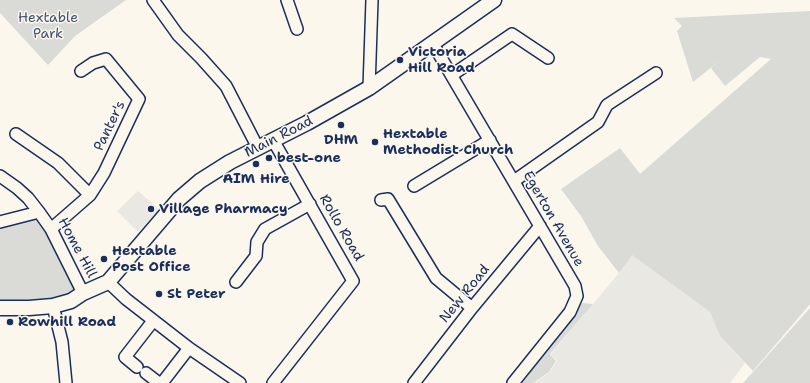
<!DOCTYPE html>
<style>
body{margin:0}
canvas{display:block;background:#fbf7ec}
</style>
<canvas width="810" height="383"></canvas>
<script>
const ctx = document.querySelector('canvas').getContext('2d');
ctx.lineJoin = 'round';
function paint(path, color) { ctx.fillStyle = color; ctx.fill(path, 'evenodd'); }
const poly = rows => new Path2D(rows.map(r => 'M' + r).join(''));
function strokePath(path, color, width, dash) { ctx.strokeStyle = color; ctx.lineWidth = width; ctx.lineCap = dash ? 'butt' : 'round'; ctx.setLineDash(dash || []); ctx.stroke(path); }
function label(font, color, halo, rows, align = 'center') {
  ctx.font = font + ' "Shantell Sans",sans-serif'; ctx.lineWidth = 3; ctx.setLineDash([]); ctx.textBaseline = 'middle'; ctx.strokeStyle = halo; ctx.fillStyle = color; for (const [text, x, y, turn = 0] of rows) {
    ctx.save(); ctx.translate(x, y); ctx.rotate((+turn || 0) * Math.PI / 180); ctx.textAlign = isNaN(turn) ? turn : align; if (halo) ctx.strokeText(text, 0, 0); ctx.fillText(text, 0, 0); ctx.restore();
  }
}
paint(poly([
 [138,191,159,209,138,232,117,211],
 [631,254,710,312,720,336,745,363,730,383,534,383,549,373,557,361,551,354,619,273]
]), '#eae8e2');
paint(poly([
 [0,0,126,0,75,36,48,65,0,13],
 [810,11,810,304,753,371,720,336,710,312,706,309,632,255,619,273,598,246,581,216,561,189,620,148,640,174,771,59,760,57,725,86,711,68,723,58,693,82,677,31,682,26,674,18],
 [39,212,83,292,70,301,0,308,0,223],
 [582,303,593,304,550,354,556,361,549,372,533,383,520,383,574,316],
 [810,308,810,383,743,383]
]), '#dadad7');
const minor = poly([
 [153,0,178,35,201,58,226,86,258,148],
 [287,0,297,29],
 [433,44,575,286,577,296,570,312,513,383],
 [452,75,512,34,548,58],
 [369,88,372,0],
 [16,134,58,163,90,195],
 [273,140,353,281,273,383],
 [0,176,17,188,28,198,39,212,51,229,83,293],
 [514,181,598,122,607,105,656,73],
 [414,186,490,140],
 [381,200,388,199,436,278,472,308],
 [0,222,39,212],
 [51,229,90,195,104,173,139,99,106,59,93,63,81,71],
 [108,282,126,299,189,348,240,383],
 [236,282,256,256,257,242,265,229,310,204],
 [53,306,62,342,66,383],
 [137,367,125,357,153,321],
 [146,373,159,383],
 [162,383,189,348],
 [414,383,472,308,540,226]
]);
const major = poly([
 [0,308,29,308,53,306,71,301,83,293,108,282,179,199,200,181,230,162,307,123,369,88,494,0]
]);
strokePath(minor, '#1b2f5e', 14);
strokePath(major, '#1b2f5e', 17);
strokePath(minor, '#fbf7ec', 11);
strokePath(major, '#fbf7ec', 14);
for (const [x, y, r, color] of [
 [400,60,4,"#1b2f5e"],
 [341,125,4,"#1b2f5e"],
 [375,142,4,"#1b2f5e"],
 [269,158,4,"#1b2f5e"],
 [256,164,4,"#1b2f5e"],
 [151,209,4,"#1b2f5e"],
 [104,259,4,"#1b2f5e"],
 [159,294,4,"#1b2f5e"],
 [10,322,4,"#1b2f5e"]
]) { const dot = new Path2D(); dot.arc(x, y, r, 0, 2 * Math.PI); ctx.fillStyle = color; ctx.fill(dot); strokePath(dot, '#fbf7ec', 1.5); }
label('14px', '#415176', '#fbf7ec', [
 ["Hextable",48,18],
 ["Park",48,34]
]);
label('bold 14px', '#1b2f5e', '#fbf7ec', [
 ["Victoria",408,52],
 ["Hill Road",408,68],
 ["Hextable",383,134],
 ["Methodist Church",383,150],
 ["DHM",341,140,"center"],
 ["best-one",277,158],
 ["AIM Hire",256,179,"center"],
 ["Village Pharmacy",159,209],
 ["Hextable",112,251],
 ["Post Office",112,267],
 ["St Peter",167,294],
 ["Rowhill Road",18,322]
], 'left');
label('14px', '#1b2f5e', '#fbf7ec', [
 ["Panter's",110,126,-64],
 ["Main Road",279,137,-27],
 ["Egerton Avenue",553,219,60],
 ["Rollo Road",341,228,60],
 ["Home Hill",77,248,62],
 ["New Road",465,294,-51]
]);
</script>
